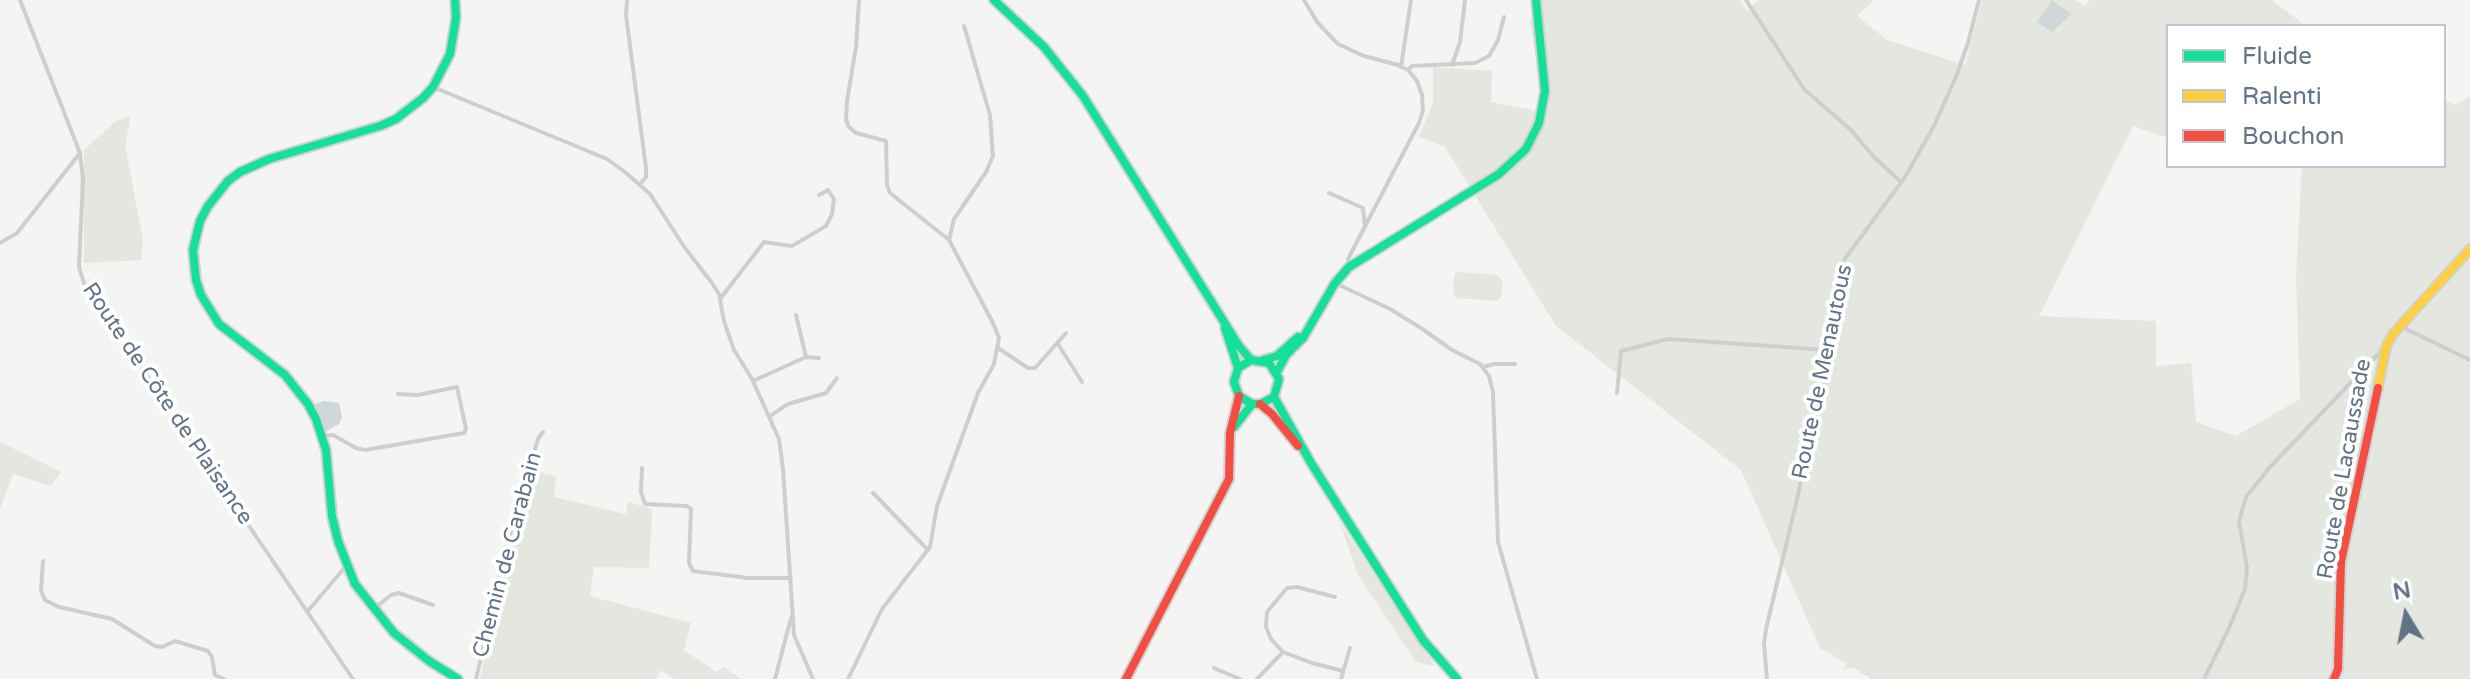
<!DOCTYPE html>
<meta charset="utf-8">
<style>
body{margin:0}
#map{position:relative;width:2470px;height:679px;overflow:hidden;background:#f4f4f2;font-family:"Varela Round",sans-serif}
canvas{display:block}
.legend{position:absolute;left:2166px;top:24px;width:280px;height:144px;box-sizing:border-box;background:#fff;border:2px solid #c0c7ce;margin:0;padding:10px 14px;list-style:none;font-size:24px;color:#617385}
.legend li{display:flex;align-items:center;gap:16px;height:40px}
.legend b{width:40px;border:2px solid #c0c7ce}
.north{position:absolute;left:2366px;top:575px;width:80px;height:80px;-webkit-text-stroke:6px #fff;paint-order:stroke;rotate:350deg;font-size:22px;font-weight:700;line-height:32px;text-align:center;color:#617385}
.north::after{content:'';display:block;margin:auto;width:28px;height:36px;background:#617385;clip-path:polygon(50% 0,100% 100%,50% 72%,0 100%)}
</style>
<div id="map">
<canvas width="2470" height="679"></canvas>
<ul class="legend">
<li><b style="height:10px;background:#16e098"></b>Fluide</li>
<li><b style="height:10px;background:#ffcf43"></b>Ralenti</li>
<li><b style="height:10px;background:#f24e42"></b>Bouchon</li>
</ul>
<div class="north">N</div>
</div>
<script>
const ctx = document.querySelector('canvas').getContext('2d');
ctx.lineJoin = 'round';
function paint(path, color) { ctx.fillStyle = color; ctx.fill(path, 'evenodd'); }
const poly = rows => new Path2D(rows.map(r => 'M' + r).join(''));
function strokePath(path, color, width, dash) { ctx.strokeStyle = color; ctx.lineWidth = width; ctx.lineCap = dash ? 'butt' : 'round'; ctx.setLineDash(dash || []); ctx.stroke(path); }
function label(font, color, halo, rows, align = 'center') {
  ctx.font = font + ' "Varela Round",sans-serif'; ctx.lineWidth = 8; ctx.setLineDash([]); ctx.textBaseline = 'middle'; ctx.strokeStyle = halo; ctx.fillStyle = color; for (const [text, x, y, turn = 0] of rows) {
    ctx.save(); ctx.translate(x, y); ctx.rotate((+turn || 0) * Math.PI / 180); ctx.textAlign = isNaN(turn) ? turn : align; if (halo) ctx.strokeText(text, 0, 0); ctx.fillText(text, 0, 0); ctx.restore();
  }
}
paint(poly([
 [1540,0,1740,0,1747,11,1759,0,1874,0,1857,16,1887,40,1965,65,1982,0,2076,0,2084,6,2090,0,2272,0,2306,26,2168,26,2168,138,2133,126,2039,316,2156,321,2156,366,2191,363,2196,422,2236,436,2300,399,2296,276,2302,166,2444,166,2444,101,2456,105,2470,96,2470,679,1872,679,1852,667,1843,669,1847,664,1820,648,1741,470,1556,326,1445,147,1419,137,1433,102,1433,67,1492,71,1491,102,1537,111,1540,82,1530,20,1542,17],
 [131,116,125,145,143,240,141,260,84,263,84,150,117,120],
 [1459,272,1498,275,1503,283,1501,297,1498,301,1457,298,1454,295,1453,285,1455,274],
 [0,442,61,472,51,486,13,474,0,509],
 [534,471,556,476,554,497,626,514,628,502,652,509,649,568,594,567,590,596,691,623,684,650,716,672,724,667,741,679,674,679,661,670,656,679,480,679,514,526],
 [1340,523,1435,666,1416,662,1358,575]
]), '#e3e7e0');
paint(poly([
 [2052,0,2071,14,2052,32,2037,22],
 [324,401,339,403,342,417,339,424,326,431,313,405]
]), '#d0d7da');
const fast = poly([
 [455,0,456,18,450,54,433,87,423,98,396,119,380,126,269,159,240,172,228,181,208,206,200,221,193,250,196,280,201,295,219,324,285,375,308,404,316,419,326,450,332,516,338,541,355,584,394,633,429,661,458,679],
 [994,0,1044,47,1083,96,1239,346,1251,360],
 [1225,328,1238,368,1234,382,1239,396,1252,404,1260,404,1274,397,1279,379,1269,363,1251,360,1238,368],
 [1263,360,1277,356,1298,337],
 [1277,372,1286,355,1303,338,1335,283,1349,267,1499,174,1526,149,1539,123,1545,91,1536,0],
 [1274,397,1311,463,1423,640,1457,679],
 [1234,427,1252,404]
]);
const slow = poly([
 [2378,388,2386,347,2393,334,2470,249]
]);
const jam = poly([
 [1260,404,1272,414,1298,446],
 [1126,679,1229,479,1230,433,1239,396],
 [2334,679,2338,669,2341,562,2378,388]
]);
strokePath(fast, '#d0d2d3', 12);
strokePath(slow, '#d0d2d3', 12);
strokePath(jam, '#d0d2d3', 12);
strokePath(poly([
 [20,0,80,153,83,179,79,267,84,283,353,679],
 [627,0,626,15,646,168,646,177,640,184],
 [1304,0,1317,22,1338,44,1364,56,1398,65,1408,70,1417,81,1422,95,1423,110,1419,123,1348,259,1349,266],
 [1746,0,1804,89,1851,130,1874,157,1901,182],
 [1452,65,1460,42,1465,0],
 [1401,67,1411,0],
 [1408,70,1412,66,1475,63,1489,56,1498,40,1504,17],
 [433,87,607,159,625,172,650,194,685,248,712,283,719,294,724,321,734,350,752,379,779,439,783,469,794,635,813,679],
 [1329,193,1363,208,1365,226],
 [949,240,954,219,986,172,993,156,990,115,964,26],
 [0,243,17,233,80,153],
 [1335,283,1390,309,1421,328,1452,350,1480,364,1489,376,1493,392,1498,542,1537,679],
 [720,299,764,242,792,246,826,226,832,214,834,199,828,190,819,195],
 [796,315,806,357],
 [2400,326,2470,360],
 [1058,344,1082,382],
 [998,348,1028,368,1035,368,1066,333],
 [1483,367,1494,364,1515,364],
 [753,381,806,357,819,358],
 [1617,393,1621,351,1668,339,1828,350],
 [770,416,788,404,826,393,837,378],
 [322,436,333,435,356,448,365,450,464,433,466,429,457,387,418,395,398,394],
 [642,468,641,492,645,504,687,506,691,509,689,563,693,571,748,578,791,578],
 [873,493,928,550],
 [43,561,41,591,45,600,59,607,112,619,155,646,162,647,175,641,208,651,212,657,215,675,224,679],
 [1335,597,1297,587,1287,588,1267,612,1266,627,1271,639,1283,652,1312,663,1343,671],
 [375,608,391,595,399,593,433,605],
 [307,612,346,566],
 [1214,668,1240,679],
 [476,679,511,530,538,439,543,432],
 [775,679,791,618],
 [848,679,882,609,930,547,937,506,978,393,994,364,999,338,993,323,949,240,890,193,887,185,886,141,856,133,849,127,846,120,847,101,856,47,859,0],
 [1257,679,1283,652],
 [1341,679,1350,648],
 [1767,679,1764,644,1766,629,1799,491,1807,440,1823,396,1840,273,1844,260,1905,177,1933,128,1956,77,1968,43,1979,0],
 [2204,679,2229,628,2245,589,2247,568,2239,521,2246,497,2270,467,2384,348]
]), '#cdcfcf', 4);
strokePath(fast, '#16e098', 8);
strokePath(slow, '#ffcf43', 8);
strokePath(jam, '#f24e42', 8);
label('22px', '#617385', '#fff', [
 ["Route de Menautous",1823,372,-78],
 ["Route de Côte de Plaisance",167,404,56],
 ["Route de Lacaussade",2345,469,-80],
 ["Chemin de Carabain",508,555,-75]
]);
</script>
